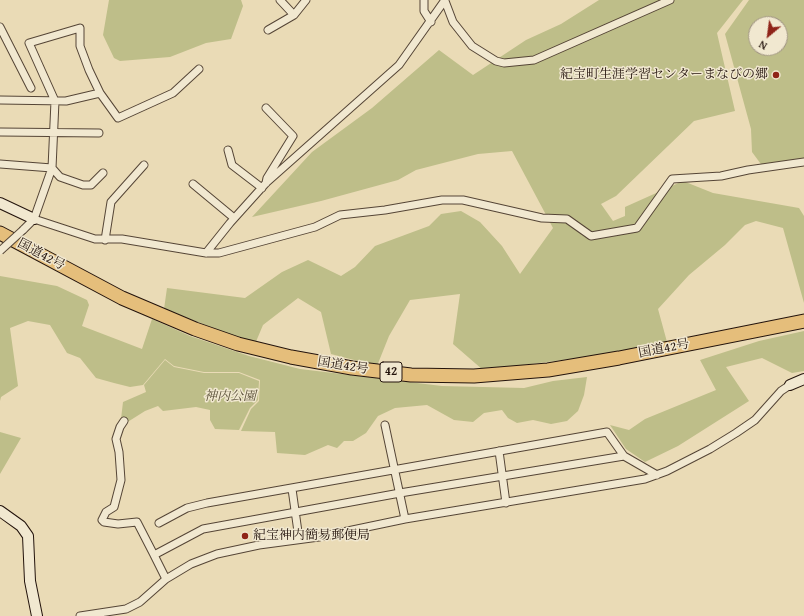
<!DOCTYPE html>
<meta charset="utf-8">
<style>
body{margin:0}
#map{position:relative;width:804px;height:616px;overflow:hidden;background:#eadbb6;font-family:"Gentium Book Plus",serif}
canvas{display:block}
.north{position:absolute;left:748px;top:16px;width:40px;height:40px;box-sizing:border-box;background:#f1e8d0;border:1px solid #9f9382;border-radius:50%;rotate:209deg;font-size:11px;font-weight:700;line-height:16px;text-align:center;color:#23130c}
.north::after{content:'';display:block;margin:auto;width:14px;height:18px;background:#8f2418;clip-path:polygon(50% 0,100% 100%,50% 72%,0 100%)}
</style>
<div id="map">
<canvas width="804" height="616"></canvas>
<div class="north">N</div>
</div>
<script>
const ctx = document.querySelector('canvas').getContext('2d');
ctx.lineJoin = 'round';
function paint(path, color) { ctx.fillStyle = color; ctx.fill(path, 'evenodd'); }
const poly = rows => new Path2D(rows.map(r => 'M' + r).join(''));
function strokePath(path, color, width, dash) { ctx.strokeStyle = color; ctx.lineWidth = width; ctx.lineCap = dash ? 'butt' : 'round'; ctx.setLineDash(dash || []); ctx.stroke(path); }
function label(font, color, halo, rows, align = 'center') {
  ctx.font = font + ' "Gentium Book Plus","Noto Serif JP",serif'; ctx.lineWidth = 3; ctx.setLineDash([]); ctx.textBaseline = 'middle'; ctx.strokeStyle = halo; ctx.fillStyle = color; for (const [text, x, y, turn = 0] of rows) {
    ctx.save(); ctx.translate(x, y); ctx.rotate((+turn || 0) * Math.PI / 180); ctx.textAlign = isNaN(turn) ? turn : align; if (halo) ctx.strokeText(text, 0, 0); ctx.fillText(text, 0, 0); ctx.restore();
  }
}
paint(poly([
 [109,0,241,0,243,6,231,39,206,43,170,57,120,61,114,58,103,35],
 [599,0,743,0,717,33,735,111,694,121,616,196,601,204,613,221,625,216,625,207,683,181,713,193,799,208,804,216,804,303,783,228,756,221,745,225,725,245,689,275,658,309,667,342,595,356,483,370,453,344,460,294,410,300,389,336,377,366,331,354,321,312,298,298,263,325,255,344,164,309,167,288,245,298,282,272,308,260,341,276,355,267,375,246,429,226,441,214,461,211,480,222,502,246,520,274,553,228,512,151,478,154,416,170,398,180,321,201,252,217,312,152,372,108,439,50,473,75,526,40,561,24],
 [749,0,804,0,804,161,766,171,752,152,751,129,725,34],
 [756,24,780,24,780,48,756,48],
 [0,276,57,286,87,300,89,305,82,326,142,349,152,319,190,336,249,356,300,369,442,386,524,388,553,381,587,377,584,395,578,411,567,421,551,424,533,420,517,423,508,418,502,410,484,413,473,422,454,420,427,405,395,408,378,416,366,433,353,441,344,441,337,448,328,445,305,455,277,453,275,432,241,431,251,409,259,401,260,380,239,372,204,372,174,366,165,359,143,385,130,387,114,383,96,378,80,358,67,353,50,325,28,321,10,328,18,386,1,397,0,401],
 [804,331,804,371,792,373,762,358,726,367,749,401,678,446,645,462,626,449,610,425,629,430,645,419,716,390,700,360,759,341],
 [165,360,174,367,204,373,239,373,259,381,258,400,250,408,239,430,215,429,210,420,210,410,196,407,163,411,158,406,145,411,126,423,121,419,123,402,146,392,144,385],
 [0,432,21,438,0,474]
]), '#bebe89');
const street = poly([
 [280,0,294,15],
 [424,0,424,11,431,22],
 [445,1,453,22,472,46,496,61,504,63,534,60,670,0],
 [0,27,31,88],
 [268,30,294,15,306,0],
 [0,100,66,101,100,93],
 [266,108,293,136,267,178,266,183],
 [0,132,99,133],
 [228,150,232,165,262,188],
 [0,164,52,168,60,177,83,185,91,185,103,173],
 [193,184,234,218],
 [34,219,95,239,122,239,206,253,219,253,315,227,340,215,385,210,442,200,463,200,542,218,567,219,591,236,637,228,672,179,721,176,748,170,804,162],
 [23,230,34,219,52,168,55,101,29,43,80,28,80,46,89,70,100,93,118,118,173,93,199,69],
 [105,240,111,202,144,165],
 [206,253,230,223,266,183,399,65,445,0],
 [124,421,120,427,116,439,119,452,121,480,114,507,106,512,102,520,104,522,118,524,137,522,154,555],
 [385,425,405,519],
 [499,451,506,503],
 [292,489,299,539],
 [159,523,187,508,207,503,607,432,624,456],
 [166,579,154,555,203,529,400,493,624,456,657,475],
 [80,616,126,609,140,602,166,579,191,564,217,554,259,545,319,537,405,519,645,479,667,471,710,449,736,433,755,420,781,391,790,385]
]);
const secondary = poly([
 [0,203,34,219],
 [790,385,804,379],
 [0,511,21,526,28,536,30,581,37,616]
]);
const highway = poly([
 [0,233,122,298,195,329,238,344,291,357,352,368,411,375,474,376,548,370,619,358,804,321]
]);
strokePath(street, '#554536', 9);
strokePath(secondary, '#23130c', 12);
strokePath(highway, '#23130c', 15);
strokePath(street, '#f1e8d0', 7);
strokePath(secondary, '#f1e8d0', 10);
strokePath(highway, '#e5be7b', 13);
const streetBridge = poly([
 [0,251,23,230]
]);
strokePath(streetBridge, '#554536', 9, []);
strokePath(streetBridge, '#f1e8d0', 7);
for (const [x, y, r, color] of [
 [776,75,4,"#8f2418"],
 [245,536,4,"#8f2418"]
]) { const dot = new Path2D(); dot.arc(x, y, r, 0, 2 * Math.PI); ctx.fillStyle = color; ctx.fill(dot); strokePath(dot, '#f1e8d0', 1.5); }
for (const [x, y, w] of [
 [391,372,22]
]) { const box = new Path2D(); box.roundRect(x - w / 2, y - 10, w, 20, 3); ctx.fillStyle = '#f1e8d0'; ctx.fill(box); strokePath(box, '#23130c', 1); }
label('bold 12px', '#23130c', null, [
 ["42",391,372]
]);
label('13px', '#23130c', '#f1e8d0', [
 ["紀宝町生涯学習センターまなびの郷",768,75],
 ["紀宝神内簡易郵便局",253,536,"left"]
], 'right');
label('13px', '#23130c', '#f1e8d0', [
 ["国道42号",41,255,28],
 ["国道42号",664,349,-11],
 ["国道42号",343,366,9]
]);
label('italic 13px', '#594f38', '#f1e8d0', [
 ["神内公園",230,397]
]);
</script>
